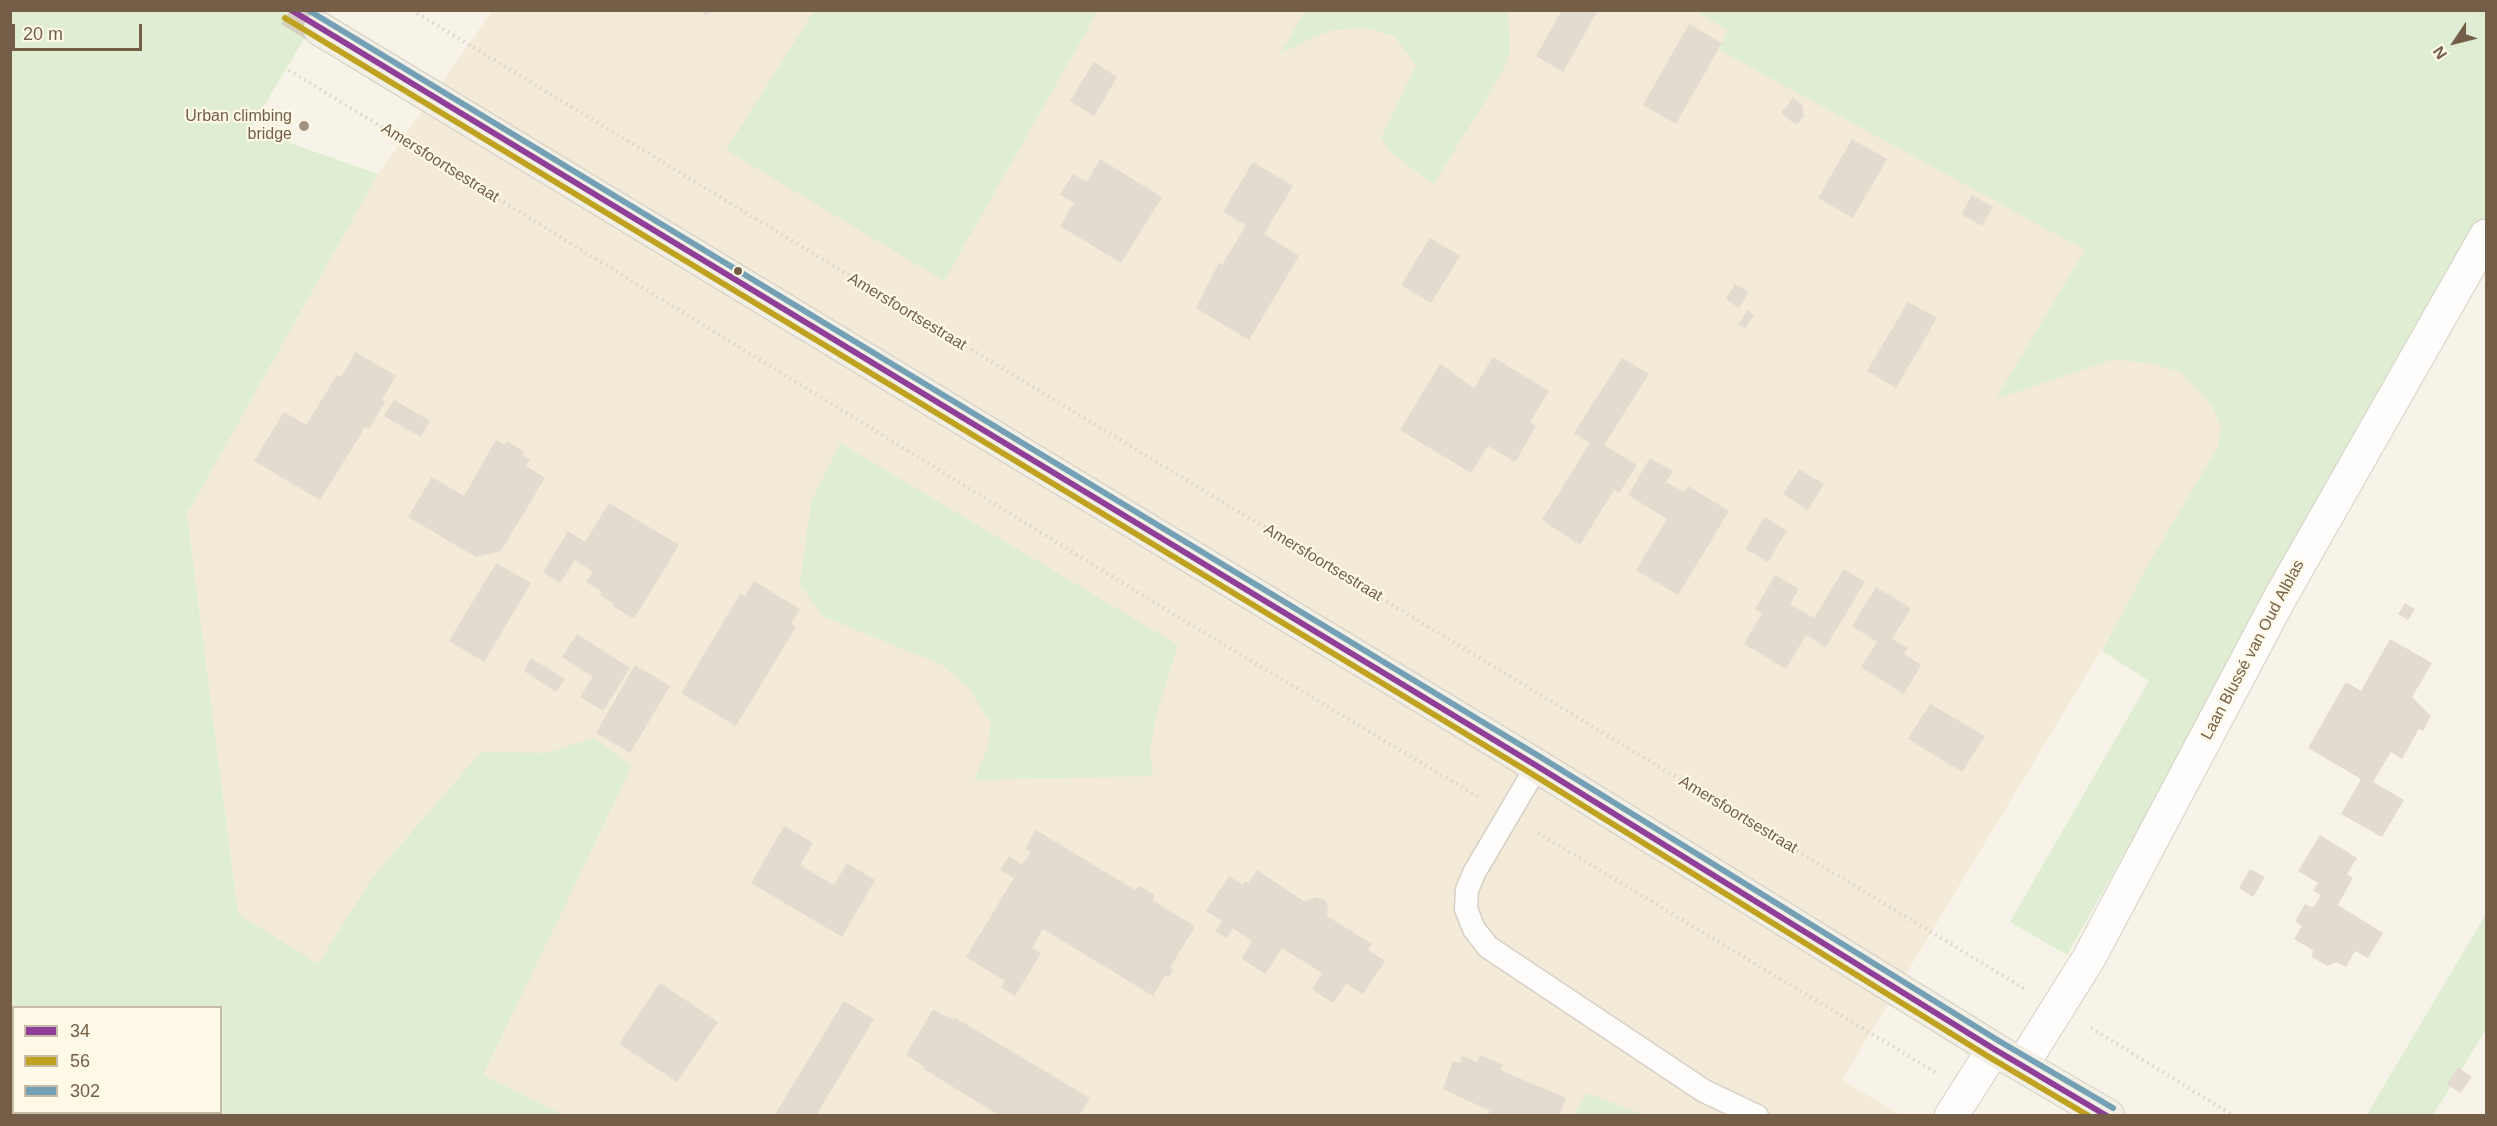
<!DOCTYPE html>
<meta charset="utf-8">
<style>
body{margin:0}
#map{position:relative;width:2497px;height:1126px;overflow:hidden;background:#f7f3e8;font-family:Helvetica,sans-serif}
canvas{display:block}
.frame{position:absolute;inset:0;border:12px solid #755e48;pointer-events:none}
.legend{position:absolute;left:12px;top:1006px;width:210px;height:108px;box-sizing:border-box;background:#fff9e8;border:2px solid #c8bba8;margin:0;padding:8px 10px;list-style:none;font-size:18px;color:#755e48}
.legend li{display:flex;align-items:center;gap:12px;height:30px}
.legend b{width:30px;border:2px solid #c8bba8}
.north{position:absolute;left:2425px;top:12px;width:60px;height:60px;-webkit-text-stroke:4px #fff9e8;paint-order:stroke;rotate:235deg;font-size:16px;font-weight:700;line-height:24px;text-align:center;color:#755e48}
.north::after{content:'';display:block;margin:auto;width:21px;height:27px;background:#755e48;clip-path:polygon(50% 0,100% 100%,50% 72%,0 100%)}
.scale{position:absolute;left:12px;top:24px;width:130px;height:27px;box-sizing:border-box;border:3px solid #755e48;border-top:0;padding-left:8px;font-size:18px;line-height:21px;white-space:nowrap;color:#755e48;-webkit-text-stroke:4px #fff9e8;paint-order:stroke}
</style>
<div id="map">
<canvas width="2497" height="1126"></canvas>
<div class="frame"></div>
<ul class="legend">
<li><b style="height:8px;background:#8f3f98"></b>34</li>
<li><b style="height:8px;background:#bfa220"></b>56</li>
<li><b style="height:8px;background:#74a0b6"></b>302</li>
</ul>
<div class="north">N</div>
<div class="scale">20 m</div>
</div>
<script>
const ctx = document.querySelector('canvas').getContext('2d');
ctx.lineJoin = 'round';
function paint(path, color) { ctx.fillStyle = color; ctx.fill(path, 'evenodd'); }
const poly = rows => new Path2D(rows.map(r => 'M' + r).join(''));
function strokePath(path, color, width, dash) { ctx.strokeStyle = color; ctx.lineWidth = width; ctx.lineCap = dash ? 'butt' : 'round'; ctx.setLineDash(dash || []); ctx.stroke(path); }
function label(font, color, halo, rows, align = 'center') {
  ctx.font = font + ' Helvetica,sans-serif'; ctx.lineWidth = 4.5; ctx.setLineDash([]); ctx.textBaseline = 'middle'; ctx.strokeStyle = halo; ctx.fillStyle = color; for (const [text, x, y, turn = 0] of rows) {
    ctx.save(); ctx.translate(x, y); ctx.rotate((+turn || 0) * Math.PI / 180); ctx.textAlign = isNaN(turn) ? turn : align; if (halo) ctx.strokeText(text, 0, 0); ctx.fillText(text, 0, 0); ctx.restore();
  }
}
paint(poly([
 [492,11,2486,11,1842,1080,1900,1115,273,1115,238,914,187,514,378,174]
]), '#f3ebd8');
paint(poly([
 [1306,10,1508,11,1510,49,1506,64,1483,105,1433,184,1389,151,1381,138,1416,65,1394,36,1367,28,1333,30,1309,39,1280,54],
 [10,11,321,11,250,129,378,174,187,514,238,914,318,964,373,877,481,752,546,753,594,738,632,766,483,1075,564,1115,11,1115],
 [14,1008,220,1008,220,1112,14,1112],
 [814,11,1098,11,944,281,726,150],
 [1695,11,2486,11,2486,217,2067,955,2010,922,2149,681,2102,651,2151,560,2218,447,2221,426,2210,403,2181,373,2154,364,2114,359,1996,399,2085,250,1719,50,1728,30],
 [840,443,1178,645,1155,719,1150,753,1153,776,974,780,987,750,991,724,970,689,942,665,822,616,800,584,811,503],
 [2486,914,2486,1030,2433,1115,2366,1116],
 [1586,1093,1645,1115,1574,1115]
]), '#dfeed2');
paint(poly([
 [698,10,719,10,718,13,714,11,706,15],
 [1562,10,1598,10,1563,72,1536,56],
 [1689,24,1722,43,1676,124,1643,105],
 [1094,62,1117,77,1094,116,1070,101],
 [1793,98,1802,105,1804,116,1796,125,1781,113],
 [1852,139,1887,159,1853,218,1818,198],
 [1100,159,1162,197,1121,263,1060,226,1074,203,1060,195,1073,174,1087,182],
 [1253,162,1293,186,1264,234,1299,256,1249,340,1196,308,1219,263,1222,265,1246,225,1223,212],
 [1972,195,1993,207,1982,226,1961,214],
 [1430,238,1460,256,1431,303,1401,285],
 [1735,284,1749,292,1739,308,1726,299],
 [1908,302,1937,318,1896,388,1867,371],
 [1748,310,1754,315,1745,328,1738,324],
 [356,352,396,376,382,400,385,402,369,429,365,427,320,500,254,461,284,412,306,425,337,375,341,377],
 [1493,357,1549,391,1530,422,1536,426,1515,462,1488,446,1471,473,1400,430,1440,364,1474,388],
 [1622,358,1649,374,1604,445,1637,465,1619,493,1614,490,1580,545,1542,520,1590,443,1574,433],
 [394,400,430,421,421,437,384,416],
 [496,440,505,445,507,441,524,452,522,455,530,460,526,466,545,478,501,551,476,557,408,517,432,477,464,496],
 [1650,458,1673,471,1666,482,1684,492,1688,486,1729,511,1678,595,1636,570,1667,519,1628,495],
 [1799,469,1824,484,1808,510,1783,494],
 [609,503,679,545,634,619,613,606,614,604,600,595,602,592,586,582,593,572,575,560,560,583,543,572,568,531,585,542],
 [1765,517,1787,531,1768,562,1745,549],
 [496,563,531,583,484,662,449,641],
 [1844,569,1865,582,1826,647,1806,635,1786,669,1744,644,1762,613,1755,609,1775,575,1799,589,1790,604,1814,618],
 [754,581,800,609,791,624,796,627,736,726,681,693,740,594,745,596],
 [1876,587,1911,608,1892,639,1908,648,1904,654,1921,665,1904,694,1861,667,1877,642,1852,626],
 [2405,603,2415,609,2408,620,2398,614],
 [577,634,630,668,603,711,580,697,593,677,562,657],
 [2390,639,2432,663,2412,697,2431,716,2423,731,2419,729,2402,759,2391,752,2373,782,2404,800,2382,837,2341,814,2361,779,2308,748,2346,682,2361,691],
 [531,658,565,679,556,692,524,671],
 [635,665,670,686,630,753,596,733],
 [1930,704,1985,736,1962,772,1908,739],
 [784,826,813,843,800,865,834,885,847,863,875,880,842,937,751,883],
 [1036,830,1135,890,1140,886,1154,895,1153,901,1195,926,1170,968,1173,970,1169,977,1165,975,1153,996,1043,929,1032,948,1041,953,1015,996,1001,987,1005,981,966,957,1014,878,1000,870,1009,856,1022,865,1031,852,1025,849],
 [2320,835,2357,858,2347,874,2353,878,2338,905,2383,933,2368,958,2355,951,2346,967,2336,962,2327,966,2312,957,2313,950,2294,939,2302,926,2295,921,2305,904,2313,908,2321,895,2313,891,2318,883,2298,871],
 [2250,869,2265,877,2253,897,2239,888],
 [1257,870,1305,902,1315,897,1325,900,1328,905,1327,916,1372,944,1368,950,1385,961,1363,994,1346,984,1333,1003,1312,989,1322,973,1282,948,1265,974,1241,958,1252,941,1233,928,1227,938,1215,931,1222,921,1206,911,1229,876,1243,885,1245,881,1248,883],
 [660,983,718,1022,677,1082,619,1044],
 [844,1001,874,1019,817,1114,819,1116,774,1116],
 [933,1009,953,1020,954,1017,1090,1098,1079,1116,1000,1116,924,1069,925,1067,906,1055],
 [1480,1055,1503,1065,1500,1070,1566,1098,1559,1116,1488,1116,1490,1111,1443,1089,1453,1061,1460,1063,1462,1056,1477,1062],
 [2458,1067,2472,1077,2460,1093,2447,1084]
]), '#e3dbcf');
strokePath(poly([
 [290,10,320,29]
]), '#d6cec0', 33, [33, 16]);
const service = poly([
 [1537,766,1474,873,1467,890,1466,909,1474,929,1488,947,1704,1091,1757,1116]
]);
const minor = poly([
 [2022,1065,2089,958,2281,596,2486,236],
 [1951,1116,1994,1049]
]);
const primary = poly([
 [320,29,1537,766,1994,1049,2108,1116]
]);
strokePath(service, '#d5cfc5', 25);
strokePath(minor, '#d5cfc5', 35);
strokePath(primary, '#d5cec5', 35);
strokePath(poly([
 [412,10,2025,989],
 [289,70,1178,617,1480,798],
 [1538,833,1935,1072],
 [2091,1028,2234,1116]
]), '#d9d3cb', 4, [1.5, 4.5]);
strokePath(service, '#fefdfc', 22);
strokePath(minor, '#fefdfc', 33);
strokePath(primary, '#f2efe4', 33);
strokePath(poly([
 [291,10,1537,766,1994,1049,2107,1116]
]), '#8f3f98', 6);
strokePath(poly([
 [285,18,1532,774,1989,1057,2089,1116]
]), '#bfa220', 6);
strokePath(poly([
 [308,10,1542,758,1999,1041,2113,1108]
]), '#74a0b6', 6);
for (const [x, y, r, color] of [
 [304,126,6,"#a29280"],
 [738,271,5,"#755e48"]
]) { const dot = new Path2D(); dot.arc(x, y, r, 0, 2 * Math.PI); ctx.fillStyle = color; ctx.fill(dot); strokePath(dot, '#fff9e8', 2); }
label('16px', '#755e48', '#fff9e8', [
 ["Urban climbing",292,117],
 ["bridge",292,135]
], 'right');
label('16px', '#755e48', '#fff9e8', [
 ["Amersfoortsestraat",440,163,32],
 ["Amersfoortsestraat",907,312,31],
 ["Amersfoortsestraat",1323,563,31],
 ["Laan Blussé van Oud Alblas",2253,650,-62],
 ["Amersfoortsestraat",1738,815,31]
]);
</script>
